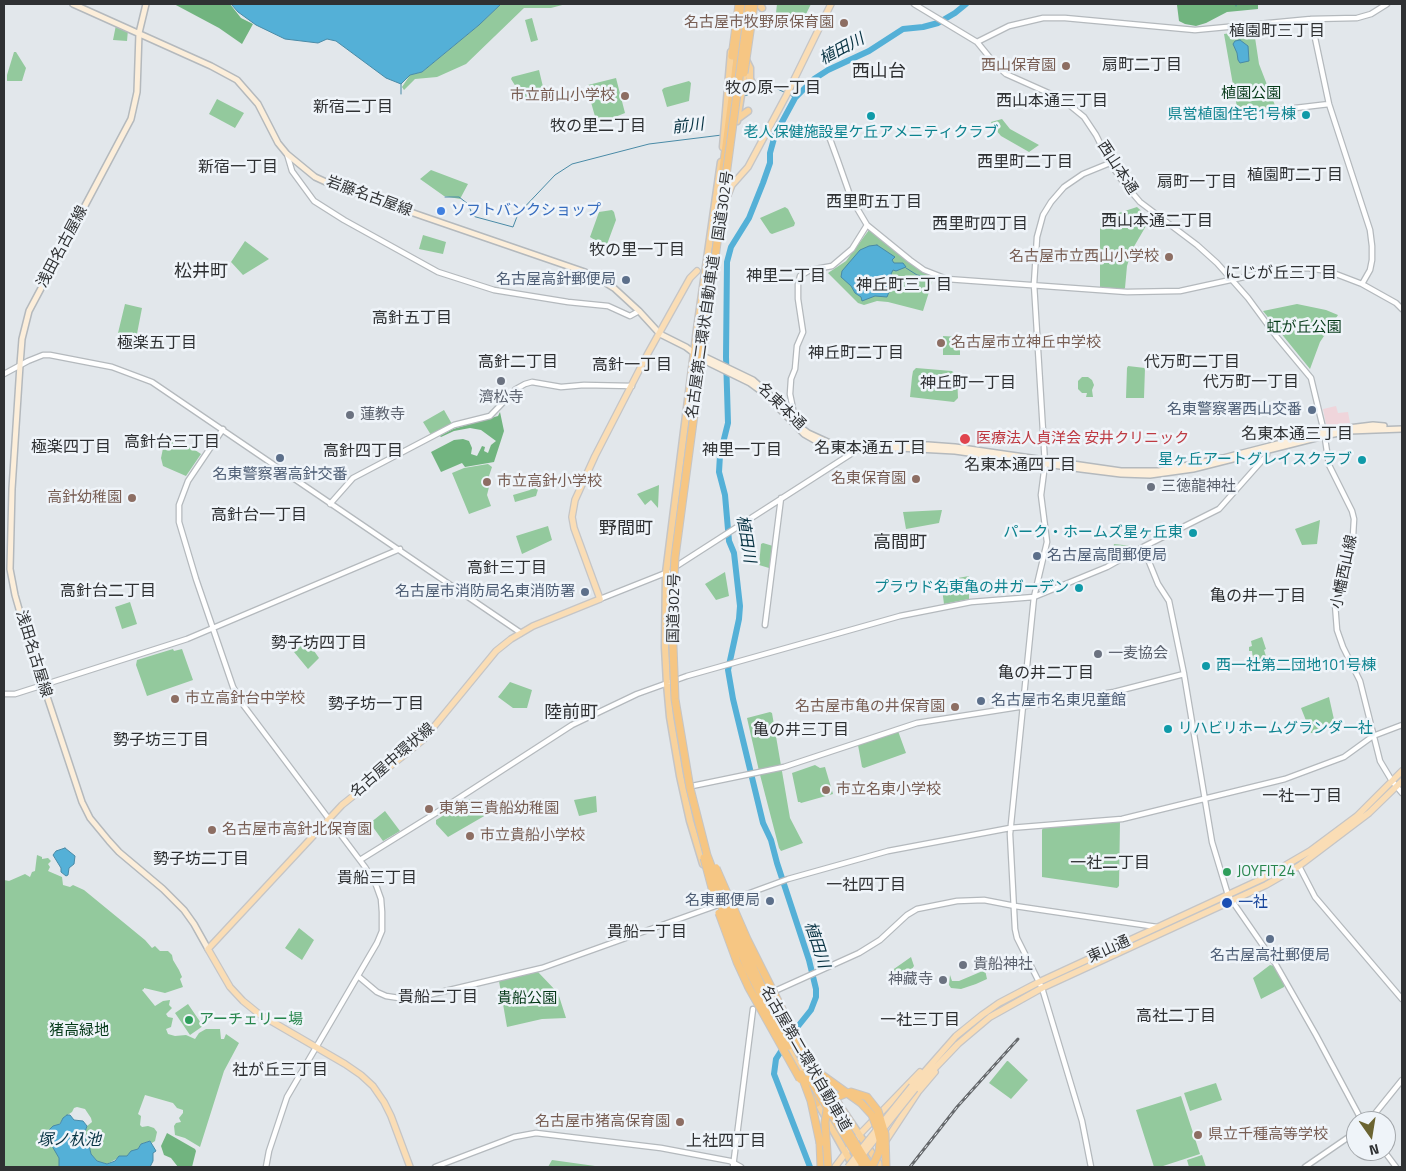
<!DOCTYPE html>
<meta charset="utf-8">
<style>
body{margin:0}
#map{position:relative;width:1406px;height:1171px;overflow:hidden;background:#e2e7eb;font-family:"Titillium Web",sans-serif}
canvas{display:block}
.frame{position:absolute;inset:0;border:5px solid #2f3133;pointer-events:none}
.north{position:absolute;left:1346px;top:1111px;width:50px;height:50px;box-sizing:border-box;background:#eff4f9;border:1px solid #a2a6aa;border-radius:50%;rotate:167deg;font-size:14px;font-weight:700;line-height:20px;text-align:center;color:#2f3133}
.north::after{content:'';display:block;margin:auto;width:18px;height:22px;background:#6b6431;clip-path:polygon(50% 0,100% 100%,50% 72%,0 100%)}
</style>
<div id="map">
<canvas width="1406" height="1171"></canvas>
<div class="frame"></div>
<div class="north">N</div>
</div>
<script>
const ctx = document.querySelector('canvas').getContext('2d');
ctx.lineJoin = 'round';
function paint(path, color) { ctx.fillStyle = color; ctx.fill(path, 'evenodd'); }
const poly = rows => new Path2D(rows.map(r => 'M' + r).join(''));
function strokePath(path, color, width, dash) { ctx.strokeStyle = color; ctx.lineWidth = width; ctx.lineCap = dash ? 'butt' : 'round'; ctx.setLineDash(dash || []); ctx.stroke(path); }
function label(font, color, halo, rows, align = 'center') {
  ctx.font = font + ' "Titillium Web","Noto Sans JP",sans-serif'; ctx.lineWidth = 5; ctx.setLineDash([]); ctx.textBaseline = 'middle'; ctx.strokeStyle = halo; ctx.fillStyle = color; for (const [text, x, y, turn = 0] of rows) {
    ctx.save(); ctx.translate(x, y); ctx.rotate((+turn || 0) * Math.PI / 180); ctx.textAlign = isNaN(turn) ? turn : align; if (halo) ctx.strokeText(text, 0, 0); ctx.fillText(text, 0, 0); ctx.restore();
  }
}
paint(poly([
 [1336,406,1338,413,1348,412,1350,423,1330,426,1326,424,1323,409]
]), '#efd5db');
paint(poly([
 [501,4,566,4,551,8,524,8,466,64,437,77,415,79,404,90,402,87,410,75,422,72,479,25],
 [777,4,811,4,805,16,776,13],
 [532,18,538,40,531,42,525,20],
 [116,25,128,30,127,41,113,40],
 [1253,30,1254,31,1259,64,1276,108,1238,113,1224,34],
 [14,52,16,52,26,68,22,81,7,81,7,75],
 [539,70,544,91,523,98,511,79,512,77],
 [616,78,625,113,600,123,596,120,587,88,588,85],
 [689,81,691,83,689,101,667,107,662,90,664,88],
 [217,99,244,113,235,128,209,114],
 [1002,119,1010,129,1039,145,1029,152,1001,136,995,129,991,122],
 [431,170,468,184,460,199,444,196,420,179],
 [785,207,788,209,795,223,794,226,772,234,770,233,760,218],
 [1137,207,1150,219,1132,250,1127,266,1125,288,1124,289,1100,287,1100,219],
 [612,210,614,212,616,220,606,247,590,237,599,212],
 [869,230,909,261,934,276,923,311,888,302,877,301,864,305,858,303,828,273,846,261],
 [423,235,446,242,443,254,419,249],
 [245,241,269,259,243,275,231,262],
 [125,304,142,308,136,339,118,333],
 [1297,304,1326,310,1338,315,1320,342,1310,369,1263,311],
 [943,336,960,337,960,355,943,355],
 [1128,366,1145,368,1144,398,1126,398,1127,368],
 [916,368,952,371,957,376,958,398,954,402,910,397,912,377,913,371],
 [1082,377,1088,377,1092,380,1094,385,1092,390,1093,397,1086,397,1087,393,1082,393,1078,389,1078,381],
 [444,410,452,424,431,435,423,422],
 [166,434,175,439,177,438,201,454,186,476,163,466,161,458],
 [488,464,492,467,487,482,489,487,487,495,491,506,469,514,452,473,464,468],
 [533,480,540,483,536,496,515,502,513,495,530,490],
 [659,485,658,508,651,500,645,505,637,494],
 [942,510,939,523,906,529,903,512],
 [1320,520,1317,544,1302,545,1295,529],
 [548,526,552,540,522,554,516,536],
 [763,543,773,546,769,568,759,565,761,544],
 [1114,544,1133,546,1134,548,1112,560,1110,558],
 [725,572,729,596,716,600,705,584],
 [969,576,969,599,944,604,941,581],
 [130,602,137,624,122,629,115,607],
 [1262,637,1266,649,1264,650,1268,662,1254,668,1252,651,1249,651,1249,647,1252,646,1251,641],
 [307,641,319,658,308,669,294,652],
 [173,649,174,651,182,649,193,680,147,696,136,665,137,660],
 [510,682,532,690,527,708,513,708,498,697],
 [1329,697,1335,724,1312,733,1311,733,1301,708],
 [770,712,772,713,790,818,803,843,781,851,779,848,759,771,747,718],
 [898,731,906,753,864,768,862,767,858,745],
 [815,765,820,768,825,767,833,794,801,803,800,802,798,802,792,773],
 [596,796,597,812,579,816,574,800],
 [470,799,472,802,479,799,486,815,448,837,436,824,436,820],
 [385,811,400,831,383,841,370,823],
 [1120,821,1119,886,1117,888,1042,877,1042,830,1043,828],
 [37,855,42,857,42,859,48,858,51,861,48,864,50,867,48,871,62,877,63,885,70,887,73,885,84,890,145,940,152,948,155,946,160,951,168,951,172,955,173,960,179,970,182,977,180,979,183,987,165,993,144,988,144,989,142,990,155,1006,163,1001,170,1000,169,1005,172,1008,166,1014,168,1017,173,1018,171,1027,166,1029,168,1034,175,1036,186,1035,195,1039,199,1033,206,1029,220,1029,221,1039,224,1039,226,1034,239,1043,224,1071,200,1147,185,1138,175,1135,174,1126,176,1123,181,1122,179,1118,183,1113,183,1110,177,1108,173,1103,145,1095,138,1114,141,1116,140,1125,142,1127,148,1126,154,1128,157,1132,155,1141,152,1143,150,1141,141,1144,138,1149,127,1156,118,1158,107,1164,97,1161,91,1154,89,1145,86,1143,85,1132,87,1126,92,1122,91,1118,85,1109,77,1107,74,1108,72,1112,66,1116,50,1135,59,1158,59,1167,4,1167,4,880,9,881,25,874,30,877,32,872,35,871],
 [299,928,314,940,302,960,285,948],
 [911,957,914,966,905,979,897,982,891,971],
 [1270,965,1274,966,1284,984,1284,987,1261,999,1253,978],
 [985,970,987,979,976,984,961,989,951,988,949,985,950,975,952,981,959,981],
 [538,972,558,993,566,1018,542,1019,507,1027,499,981],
 [188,1004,203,1026,190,1035,175,1013],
 [1007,1061,1008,1061,1028,1080,1011,1099,989,1083],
 [1216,1083,1222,1100,1190,1111,1184,1093],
 [1181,1096,1200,1154,1160,1167,1154,1167,1136,1110],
 [1202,1155,1206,1167,1189,1167,1187,1160],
 [552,1160,595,1166,596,1167,548,1167]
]), '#93c99d');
paint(poly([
 [174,4,230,4,241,18,253,24,242,44,219,28],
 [1165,4,1258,4,1258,9,1227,12,1206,23,1196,26,1185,24,1179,21,1177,5],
 [500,412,504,431,494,462,465,467,462,463,441,472,431,452,454,440,463,439,469,441,472,448,471,454,477,456,482,446,485,447,484,451,488,453,491,445,496,441,481,430,470,428,454,431,441,437,440,436,453,429,498,416],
 [167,1133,195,1149,196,1151,192,1167,178,1167,171,1158,164,1155,161,1146]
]), '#71b47f');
const water = poly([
 [231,4,501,4,479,25,422,72,410,75,401,84,386,78,336,41,327,39,318,43,285,39,256,25,238,12,231,4],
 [1240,40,1248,46,1249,61,1240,63,1238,60,1237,53,1233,44,1235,41,1240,40],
 [877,245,895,257,892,260,894,263,903,263,906,267,896,271,893,270,891,274,896,280,897,286,889,292,887,297,875,296,862,301,861,297,855,293,851,286,841,277,842,271,860,250,869,246,877,245],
 [65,848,75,856,74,864,69,868,68,875,66,876,61,872,61,868,53,855,56,851,65,848],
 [67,1115,70,1115,74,1120,83,1121,87,1126,85,1132,86,1143,89,1145,91,1154,97,1161,107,1164,115,1161,119,1156,127,1156,131,1151,138,1149,141,1144,150,1141,156,1151,153,1153,153,1161,150,1167,59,1167,59,1158,52,1146,52,1141,49,1137,48,1131,53,1126,60,1124,63,1118,67,1115]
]);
paint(water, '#54b0d7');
strokePath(water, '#498aa6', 1);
strokePath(poly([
 [1236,4,1236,6],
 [401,94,401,84],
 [790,95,795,98],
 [744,96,773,87,784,92],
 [445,197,459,197,468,204,473,216,476,217,513,227,518,214,555,175,572,164,649,144,722,135],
 [906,268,917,275,928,277]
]), '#498aa6', 1);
strokePath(poly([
 [791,1035,811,1010,816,997,816,989,809,960,777,863,771,840,763,823,733,699,728,670,739,619,740,606,734,553,729,541,725,495,719,472,720,455,728,423,726,357,727,262,731,247,749,218,763,183,770,163,770,153,775,135,795,98,814,79,828,70,869,51,903,29,923,27,938,23,955,13,966,4],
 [785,1045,776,1059,774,1074,810,1167]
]), '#54b0d7', 6);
const tertiary = poly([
 [914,4,977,42,995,64,1006,74,1062,99,1084,117,1096,135,1110,163,1123,182,1140,202,1197,245,1217,263,1248,298,1276,336,1311,378,1324,432,1329,465,1352,511,1354,519,1353,536,1335,604,1337,630,1343,647,1360,681,1380,761,1392,781,1402,793],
 [1311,19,1329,104,1370,230,1372,246,1372,260,1370,270,1362,284],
 [977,42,1009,26,1043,18,1065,18,1195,30,1311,19,1357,18,1371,14,1387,4],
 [1236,115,1329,104],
 [826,135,830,139,838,161,851,198,867,225,910,260,924,270,947,279,1127,292,1180,291,1276,270,1307,268,1328,271,1362,284,1396,303,1402,309],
 [287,154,292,171,314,201,344,220,438,272,494,290,568,302,608,306,630,316,639,311],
 [4,374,28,361,43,355,50,355,112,367,152,382,521,633],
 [786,415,793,409,790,394,791,379,795,369,797,346,803,332,798,299,798,284,800,276,810,270,832,266,852,249,867,225],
 [223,429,188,481,179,505,179,522,196,579,233,687,244,706,365,867,376,885,381,899,382,912,382,931,377,943,287,1097,269,1151,266,1167],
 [330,504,353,478,454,425,490,416,516,389,525,384,532,382,561,387,584,385,632,386],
 [1143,547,1158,584,1169,601,1184,674,1212,842,1228,895,1275,963,1316,1035,1362,1121],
 [675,567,857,450],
 [600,599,668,572],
 [765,625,781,498],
 [4,694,15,694,187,639,400,549],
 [692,786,784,767,917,723,1114,692,1184,674],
 [360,860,439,811,572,725,637,694,687,676,900,616,971,602,1034,597,1107,567,1143,547,1219,509,1267,455,1265,448],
 [1299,866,1315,897,1402,999],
 [728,901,788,879,888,851,1010,828,1122,819,1285,779,1344,757,1373,736,1402,725],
 [358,976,377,992,386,996,399,998,420,997,542,968,718,905],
 [777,990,859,953,880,940,907,915,917,909,957,901,984,900,1015,906,1157,927],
 [1369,1121,1402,1080],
 [1384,1151,1396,1167],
 [435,1167,514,1137,536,1133,661,1148,730,1161,741,1167],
 [733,1167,753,1009],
 [1091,1167,1082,1121,1042,988,1017,938,1015,929,1010,834,1034,597,1047,542,1041,495,1045,464,1034,284,1037,237,1043,215,1051,202,1064,187,1083,174,1110,163],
 [1305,1167,1356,1132]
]);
const secondary = poly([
 [73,4,211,66,237,80,258,104,278,143,287,154,315,177,328,183,422,216,585,272,601,280,614,288,639,311,660,334,686,347,703,360,750,383,765,394,804,434,825,446,841,449,857,450,899,448,955,451,1081,469,1121,474,1150,475,1193,469,1324,436,1349,431,1402,429],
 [146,4,139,33,137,92,131,119,29,311,22,339,20,365,12,489,10,569,15,595,25,630,82,802,90,818,109,841,119,852,163,889,184,910,194,924,208,949],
 [699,354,753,380,771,396,800,427,808,433,832,444,846,446,928,445,955,447,1121,471,1159,471,1223,458,1332,430,1373,425,1384,426]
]);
const primary = poly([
 [725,200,728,195,732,185,748,167,786,96,831,4],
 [912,1086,956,1036,982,1015,999,1003,1039,982,1262,879,1310,851,1357,816,1402,771],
 [915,1089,958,1044,990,1017,1042,988,1266,885,1299,866,1369,813,1402,781],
 [885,1142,918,1092,935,1072],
 [410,1167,391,1116,384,1102,373,1086,361,1075,345,1064,259,1014,243,1001,230,987,208,949,342,805,423,740,496,651,511,639,533,626,600,599,574,528,572,517,575,500,595,456,647,355,690,278,697,271],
 [835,1167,859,1135,920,1072]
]);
const trunk = poly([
 [759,4,762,8],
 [746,60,750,68,750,79,752,83],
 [737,119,748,111],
 [737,121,745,69],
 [723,147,731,52],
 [703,864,690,821,680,776,670,717,667,684,665,647,666,573,697,329,721,162],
 [785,1043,803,1076],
 [817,1072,881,1167],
 [815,1098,853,1166]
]);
const motorway = poly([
 [732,56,739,4],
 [723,169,744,4],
 [809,1092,817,1103],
 [820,1143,821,1167]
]);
strokePath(tertiary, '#b4b9bd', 7);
strokePath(secondary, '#b4b9bd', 8);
strokePath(primary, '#c5c5c6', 8);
strokePath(trunk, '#c5c5c6', 9);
strokePath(motorway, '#c5c5c6', 9);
strokePath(tertiary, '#fff', 4.5);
strokePath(secondary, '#fceeda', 5);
strokePath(primary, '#faddb5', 5.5);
strokePath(trunk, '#f8d29c', 6);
strokePath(motorway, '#f6c683', 7);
const rail = poly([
 [910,1167,957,1107,1018,1039]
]);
strokePath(rail, '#66696c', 3);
strokePath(rail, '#eff4f9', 1, [4]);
const primaryBridge = poly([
 [862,1148,912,1086],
 [864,1153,915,1089],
 [848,1167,855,1158],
 [853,1167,858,1162]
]);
const motorwayBridge = poly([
 [749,4,675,557,672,619,675,699,690,788,707,855,727,908,761,985,784,1027,870,1167],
 [744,73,754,4],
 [704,858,716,903],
 [716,868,747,939,798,1041],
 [718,898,747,967,776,1025,789,1046],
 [719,913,737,962,749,988,800,1079],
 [802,1051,822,1075,861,1103,872,1115,877,1128,880,1140,879,1152,872,1167],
 [801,1074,811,1101,820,1143],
 [809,1078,864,1167],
 [828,1167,825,1122,827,1110,832,1101,837,1097,847,1093,851,1092,867,1097,878,1111,885,1134,886,1167]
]);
strokePath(primaryBridge, '#c5c5c6', 8, []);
strokePath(motorwayBridge, '#c5c5c6', 9, []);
strokePath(primaryBridge, '#faddb5', 5.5);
strokePath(motorwayBridge, '#f6c683', 7);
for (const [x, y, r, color] of [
 [844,23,5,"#8d6e63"],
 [1066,66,5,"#8d6e63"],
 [625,96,5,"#8d6e63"],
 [1306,115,5,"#0f9aa8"],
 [871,116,5,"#0f9aa8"],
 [441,211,5,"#3f7fe0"],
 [1169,257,5,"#8d6e63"],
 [626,280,5,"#5c6f8a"],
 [941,343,5,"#8d6e63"],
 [501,381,5,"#6b7280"],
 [1312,410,5,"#5c6f8a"],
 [350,415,5,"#6b7280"],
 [965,439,6,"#e0444e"],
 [280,458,5,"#5c6f8a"],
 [1362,460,5,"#0f9aa8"],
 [916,479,5,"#8d6e63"],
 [487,482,5,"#8d6e63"],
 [1151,487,5,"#6b7280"],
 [132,498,5,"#8d6e63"],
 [1193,533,5,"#0f9aa8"],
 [1037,556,5,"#5c6f8a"],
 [1079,588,5,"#0f9aa8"],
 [585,592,5,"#5c6f8a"],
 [1098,654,5,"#6b7280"],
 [1206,666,5,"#0f9aa8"],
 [175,699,5,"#8d6e63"],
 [981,701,5,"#5c6f8a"],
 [955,707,5,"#8d6e63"],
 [1168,729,5,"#0f9aa8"],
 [826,790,5,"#8d6e63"],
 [429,809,5,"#8d6e63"],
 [212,830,5,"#8d6e63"],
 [470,836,5,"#8d6e63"],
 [1227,872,5,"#2e9e5b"],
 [770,901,5,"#5c6f8a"],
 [1227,903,6,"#1a4fb4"],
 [1270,939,5,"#5c6f8a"],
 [963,965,5,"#6b7280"],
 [943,980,5,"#6b7280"],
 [189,1020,5,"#2e9e5b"],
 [680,1122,5,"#8d6e63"],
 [1198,1135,5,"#8d6e63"]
]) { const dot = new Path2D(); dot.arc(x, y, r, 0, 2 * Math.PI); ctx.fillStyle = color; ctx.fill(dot); strokePath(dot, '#eff4f9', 2); }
label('15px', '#785e54', '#eff4f9', [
 ["名古屋市牧野原保育園",834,23],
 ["西山保育園",1056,66],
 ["市立前山小学校",615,96],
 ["名古屋市立西山小学校",1159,257],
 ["名古屋市立神丘中学校",951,343,"left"],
 ["名東保育園",906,479],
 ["市立高針小学校",497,482,"left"],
 ["高針幼稚園",122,498],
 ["市立高針台中学校",185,699,"left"],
 ["名古屋市亀の井保育園",945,707],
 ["市立名東小学校",836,790,"left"],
 ["東第三貴船幼稚園",439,809,"left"],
 ["名古屋市高針北保育園",222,830,"left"],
 ["市立貴船小学校",480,836,"left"],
 ["名古屋市猪高保育園",670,1122],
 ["県立千種高等学校",1208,1135,"left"]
], 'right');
label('15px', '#043917', '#eff4f9', [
 ["植園公園",1251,94],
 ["虹が丘公園",1304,328],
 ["貴船公園",527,999],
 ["猪高緑地",79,1031]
]);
label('15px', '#0d838f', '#eff4f9', [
 ["県営植園住宅1号棟",1296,115],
 ["老人保健施設星ケ丘アメニティクラブ",871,133,"center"],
 ["星ヶ丘アートグレイスクラブ",1352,460],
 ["パーク・ホームズ星ヶ丘東",1183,533],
 ["プラウド名東亀の井ガーデン",1069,588],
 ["西一社第二団地101号棟",1216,666,"left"],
 ["リハビリホームグランダ一社",1178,729,"left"]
], 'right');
label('15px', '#2f3133', '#eff4f9', [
 ["西山本通",1117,168,57],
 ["岩藤名古屋線",369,197,20],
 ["国道302号",724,206,-82],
 ["浅田名古屋線",63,247,-62],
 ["名古屋第二環状自動車道",704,337,-82],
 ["名東本通",781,407,44],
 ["小幡西山線",1345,572,-78],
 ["国道302号",675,608,-89],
 ["浅田名古屋線",33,654,73],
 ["名古屋中環状線",393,761,-41],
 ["東山通",1109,950,-24],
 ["名古屋第二環状自動車道",805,1059,60]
]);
label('15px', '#366cbe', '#eff4f9', [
 ["ソフトバンクショップ",451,211]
], 'left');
label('15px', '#4e5e75', '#eff4f9', [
 ["名古屋高針郵便局",616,280],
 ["名東警察署西山交番",1302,410],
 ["名東警察署高針交番",280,475,"center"],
 ["名古屋高間郵便局",1047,556,"left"],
 ["名古屋市消防局名東消防署",575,592],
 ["名古屋市名東児童館",991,701,"left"],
 ["名東郵便局",760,901],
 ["名古屋高社郵便局",1270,956,"center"]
], 'right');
label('15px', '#5b616d', '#eff4f9', [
 ["濟松寺",501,398,"center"],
 ["蓮教寺",360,415],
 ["三徳龍神社",1161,487],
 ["一麦協会",1108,654],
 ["貴船神社",973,965],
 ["神藏寺",933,980,"right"]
], 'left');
label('15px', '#be3a42', '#eff4f9', [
 ["医療法人貞洋会 安井クリニック",976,439]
], 'left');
label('15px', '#27864d', '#eff4f9', [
 ["JOYFIT24",1237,872],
 ["アーチェリー場",199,1020]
], 'left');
label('15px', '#164399', '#eff4f9', [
 ["一社",1238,903]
], 'left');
label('16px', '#2f3133', '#eff4f9', [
 ["植園町三丁目",1277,32],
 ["扇町二丁目",1142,66],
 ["牧の原一丁目",773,89],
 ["西山本通三丁目",1052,102],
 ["新宿二丁目",353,108],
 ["牧の里二丁目",598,127],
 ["西里町二丁目",1025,163],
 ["新宿一丁目",238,168],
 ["植園町二丁目",1295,176],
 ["扇町一丁目",1197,183],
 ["西里町五丁目",874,203],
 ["西山本通二丁目",1157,222],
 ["西里町四丁目",980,225],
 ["牧の里一丁目",637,251],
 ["にじが丘三丁目",1281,274],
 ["神里二丁目",786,277],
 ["神丘町三丁目",904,286],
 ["高針五丁目",412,319],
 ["極楽五丁目",157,344],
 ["神丘町二丁目",856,354],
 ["高針二丁目",518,363],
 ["代万町二丁目",1192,363],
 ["高針一丁目",632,366],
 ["代万町一丁目",1251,383],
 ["神丘町一丁目",968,384],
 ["名東本通三丁目",1297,435],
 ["高針台三丁目",172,443],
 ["極楽四丁目",71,448],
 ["名東本通五丁目",870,449],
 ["神里一丁目",742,451],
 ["高針四丁目",363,452],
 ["名東本通四丁目",1020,466],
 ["高針台一丁目",259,516],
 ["高針三丁目",507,569],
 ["高針台二丁目",108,592],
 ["亀の井一丁目",1258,597],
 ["勢子坊四丁目",319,644],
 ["亀の井二丁目",1046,674],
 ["勢子坊一丁目",376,705],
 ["亀の井三丁目",801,731],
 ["勢子坊三丁目",161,741],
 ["一社一丁目",1302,797],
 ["勢子坊二丁目",201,860],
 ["一社二丁目",1110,864],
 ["貴船三丁目",377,879],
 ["一社四丁目",866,886],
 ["貴船一丁目",647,933],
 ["貴船二丁目",438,998],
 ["高社二丁目",1176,1017],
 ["一社三丁目",920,1021],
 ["社が丘三丁目",280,1071],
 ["上社四丁目",726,1142]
]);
label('italic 16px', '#083343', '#eff4f9', [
 ["植田川",842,50,-28],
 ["前川",688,127,-7],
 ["植田川",745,539,81],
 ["植田川",816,945,72],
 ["塚ノ杁池",69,1141]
]);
label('18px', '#2f3133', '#eff4f9', [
 ["西山台",879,73],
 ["松井町",201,273],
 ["野間町",626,530],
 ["高間町",900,544],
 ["陸前町",571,714]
]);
</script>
